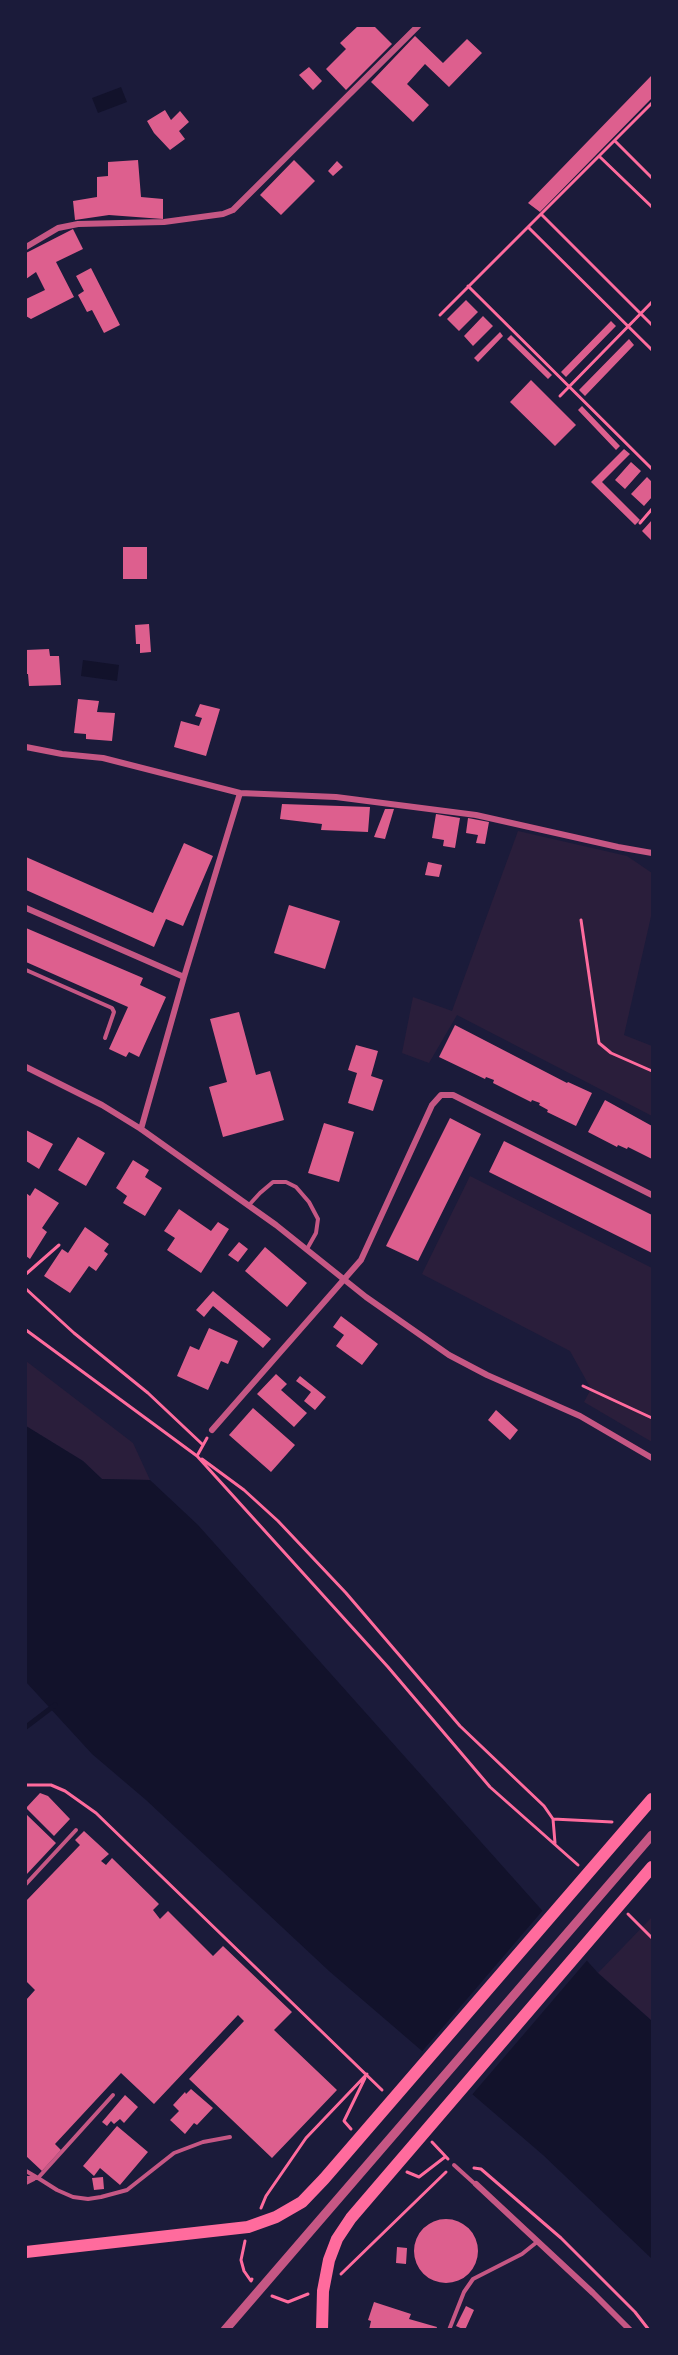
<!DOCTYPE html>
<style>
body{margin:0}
#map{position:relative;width:678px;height:2355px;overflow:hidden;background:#1b1b3a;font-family:Manrope,sans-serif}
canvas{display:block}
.frame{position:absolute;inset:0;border:27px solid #1b1b3a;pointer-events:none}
</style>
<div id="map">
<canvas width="678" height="2355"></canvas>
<div class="frame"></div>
</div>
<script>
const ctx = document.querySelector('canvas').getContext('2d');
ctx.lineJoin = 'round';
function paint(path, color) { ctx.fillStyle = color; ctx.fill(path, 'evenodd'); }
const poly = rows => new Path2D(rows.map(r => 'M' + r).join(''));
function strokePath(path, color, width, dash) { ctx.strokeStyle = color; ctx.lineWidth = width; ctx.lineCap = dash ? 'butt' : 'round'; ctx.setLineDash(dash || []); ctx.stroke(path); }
paint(poly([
 [518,831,627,856,652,873,652,912,624,1035,652,1046,652,1116,457,1015,429,1063,402,1053,413,997,452,1011],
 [470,1176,652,1268,652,1442,584,1402,591,1389,570,1351,422,1274],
 [26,1361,133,1443,150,1480,102,1479,83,1461,26,1426],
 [652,1917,652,2021,598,1973]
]), '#2a1e3b');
paint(poly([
 [121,87,127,102,98,113,92,98],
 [83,660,119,665,117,681,81,676],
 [26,1426,83,1461,102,1479,150,1480,198,1525,598,1973,652,2021,652,2259,543,2155,329,1971,146,1800,92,1754,26,1682]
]), '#12122b');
paint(poly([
 [544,1909,589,1958,470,2097,420,2054]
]), '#1b1b3a');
strokePath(poly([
 [26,1727,55,1705]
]), '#12122b', 5);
paint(poly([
 [358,26,374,26,392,44,346,90,326,69,346,49,340,43],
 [415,36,443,63,467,39,482,53,449,87,425,64,407,84,429,105,413,122,371,82],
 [309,67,322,81,313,90,299,75],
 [652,75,652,98,540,212,528,203],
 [165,110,171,120,180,111,189,122,179,131,185,139,170,150,154,133,147,121],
 [138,160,141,197,163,199,163,219,109,215,75,220,73,201,97,197,97,177,108,176,108,162],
 [294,160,315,181,281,215,260,195],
 [337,161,343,167,333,176,328,171],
 [73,229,83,249,56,262,74,297,31,319,26,316,26,299,45,290,36,272,26,279,26,253],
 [91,268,120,325,104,333,92,310,87,312,78,295,84,291,76,276],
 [466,300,478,312,459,331,447,319],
 [483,316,493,326,473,346,464,336],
 [611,321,616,326,566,377,561,372],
 [500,332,503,336,478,362,474,358],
 [511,335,552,375,548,379,507,339],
 [629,339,634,345,585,396,579,390],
 [531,380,576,425,555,446,510,402],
 [582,406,620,446,616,450,578,410],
 [624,449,630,454,602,482,640,520,635,525,591,482],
 [631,462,641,471,625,489,615,480],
 [647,477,652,482,652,497,644,506,631,494],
 [652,520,652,541,642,531],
 [123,547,147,547,147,579,123,579],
 [149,624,151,652,140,653,140,644,136,644,135,625],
 [49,649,50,656,59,656,61,685,29,686,28,674,26,674,26,650],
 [78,699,99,701,97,712,115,713,112,741,86,739,86,734,74,733],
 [200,704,220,709,206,756,174,747,181,721,199,726,202,718,195,716],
 [282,804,370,807,368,832,321,830,322,824,280,819],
 [385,809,394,809,385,839,374,837],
 [436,814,460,818,455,848,443,846,444,840,432,838],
 [468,818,489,822,485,844,476,843,478,835,466,833],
 [184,843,213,856,183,926,166,919,154,947,26,890,26,857,153,913],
 [428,862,442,865,439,877,425,875],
 [289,905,340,921,325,969,274,953],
 [26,928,143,978,140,985,166,997,139,1057,129,1052,126,1057,109,1049,128,1007,26,962],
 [239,1012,256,1075,270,1071,284,1120,223,1137,209,1087,227,1082,210,1019],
 [455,1025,567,1083,568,1082,592,1093,576,1126,547,1112,548,1110,539,1105,540,1103,532,1100,531,1102,493,1083,494,1080,486,1077,485,1079,439,1057],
 [356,1045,378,1051,371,1076,383,1080,373,1111,348,1103,357,1073,348,1070],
 [605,1100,652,1126,652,1159,628,1147,627,1149,618,1145,617,1147,588,1132],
 [450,1118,481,1134,418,1261,386,1246],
 [324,1123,354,1132,339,1182,308,1173],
 [26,1130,53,1144,39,1169,26,1161],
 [78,1137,105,1153,86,1186,58,1170],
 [504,1141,652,1215,652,1253,489,1172],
 [133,1160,149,1170,145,1177,162,1188,145,1216,123,1203,127,1196,116,1188],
 [35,1188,59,1203,42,1228,47,1232,30,1259,26,1256,26,1193,30,1196],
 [179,1209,211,1231,218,1222,229,1229,201,1273,167,1250,175,1238,164,1231],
 [85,1227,109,1244,104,1251,108,1254,96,1271,89,1266,70,1293,44,1276,62,1249,68,1253],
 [239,1242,248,1249,238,1262,228,1255],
 [265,1247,307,1283,287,1307,245,1271],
 [213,1291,271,1339,263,1348,213,1306,204,1317,196,1310],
 [341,1316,378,1344,362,1365,336,1346,344,1335,333,1327],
 [209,1328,238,1341,228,1364,221,1361,208,1390,177,1376,190,1346,199,1350],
 [276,1374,287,1384,281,1390,307,1413,294,1427,257,1394],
 [300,1376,326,1397,315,1410,304,1401,311,1392,296,1381],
 [253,1408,295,1445,271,1472,229,1435],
 [496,1410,518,1430,510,1440,488,1420],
 [40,1793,48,1796,70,1819,54,1836,26,1808],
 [26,1814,56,1843,26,1875],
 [84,1831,109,1854,101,1861,106,1865,112,1858,159,1904,153,1910,160,1919,168,1911,213,1956,223,1946,292,2012,274,2030,337,2090,272,2158,189,2079,244,2021,238,2015,154,2104,121,2073,55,2144,61,2150,42,2171,26,2156,26,2000,35,1990,26,1981,26,1901,80,1845,75,1840],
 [191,2089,213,2108,197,2125,194,2123,185,2134,170,2120,179,2111,173,2105,185,2092,186,2094],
 [125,2095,138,2107,124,2123,120,2119,114,2124,111,2121,107,2126,102,2122],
 [117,2126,148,2152,120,2185,100,2168,94,2176,83,2166],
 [103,2177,104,2189,94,2190,92,2178],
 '414 2251a32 32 0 1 1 64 0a32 32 0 1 1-64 0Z',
 [397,2247,407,2248,406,2264,396,2263],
 [374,2302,411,2314,409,2319,437,2327,436,2330,369,2330,371,2321,368,2320],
 [466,2306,474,2310,465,2330,456,2326]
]), '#dd5f8e');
strokePath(poly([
 [615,141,652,178],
 [600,157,652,207],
 [541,214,652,325],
 [528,227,652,350],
 [468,286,652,469],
 [440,315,652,103],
 [560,396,652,302],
 [640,523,652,509],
 [581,920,599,1043,611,1053,652,1071],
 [26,1274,59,1245],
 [26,1289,74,1333,148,1393,202,1444],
 [26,1330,197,1456,388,1667,490,1787,578,1865],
 [583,1386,652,1418],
 [197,1456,207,1438],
 [202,1459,244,1490,278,1521,346,1593,460,1726,544,1806,553,1819,612,1822],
 [26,1785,51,1785,65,1791,96,1813,382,2090],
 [553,1819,555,1843],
 [628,1914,652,1938],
 [351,2129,344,2121,365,2078],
 [432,2142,448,2159],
 [474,2168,481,2169,561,2238,635,2312,649,2330],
 [407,2172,419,2177,445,2157],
 [261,2208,266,2196,306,2138,367,2074],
 [245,2241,241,2260,244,2271,251,2281,252,2279],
 [341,2274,446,2172],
 [272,2296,288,2302,308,2294]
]), '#ff6b9d', 3);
strokePath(poly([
 [26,970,112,1008,114,1012,105,1038],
 [249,1205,260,1193,273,1182,286,1182,296,1187,309,1202,318,1219,316,1233,307,1249],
 [26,1884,76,1830],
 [454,2165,475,2184],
 [26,2171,38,2178,113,2095],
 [26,2178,38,2178,57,2190,73,2197,88,2199,101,2197,127,2190,174,2153,203,2142,230,2137],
 [26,2183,34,2179],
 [449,2330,464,2292,473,2279,522,2254,537,2242]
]), '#c65784', 4);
strokePath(poly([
 [26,247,58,228,78,224,164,222,223,214,233,210,418,26],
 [26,747,62,754,103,758,240,793,336,797,476,815,618,847,652,853],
 [26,908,184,977],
 [26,1067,102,1105,141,1129,276,1225,366,1297,449,1355,487,1375,580,1416,652,1458],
 [141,1129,184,977,240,793],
 [212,1430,361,1260,432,1105,441,1095,453,1095,652,1195],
 [476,2184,593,2293,630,2330]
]), '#c65784', 6);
strokePath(poly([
 [225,2330,652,1835]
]), '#c65784', 9);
strokePath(poly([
 [26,2252,248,2227,276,2217,302,2202,324,2179,652,1799],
 [322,2330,323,2291,329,2260,337,2239,351,2218,652,1867]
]), '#ff6b9d', 12);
</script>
